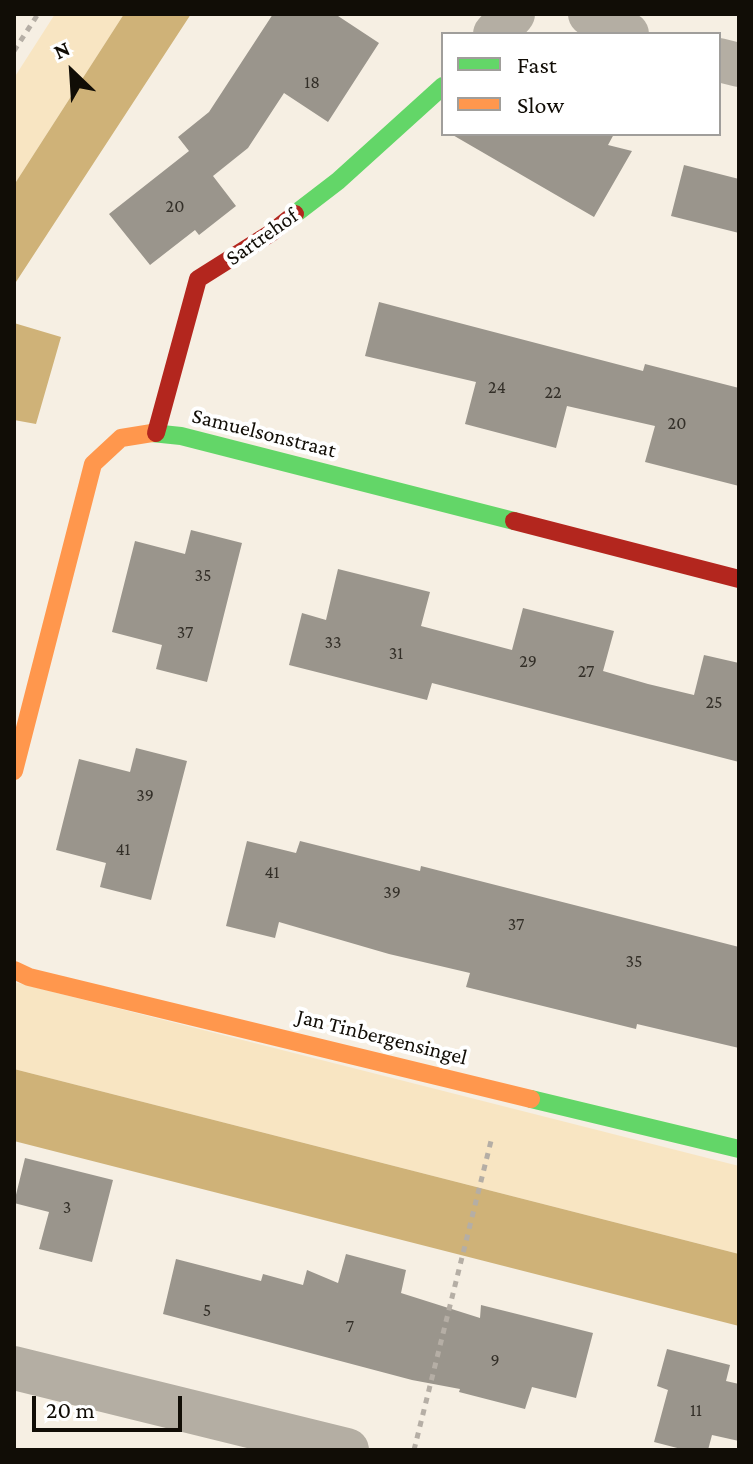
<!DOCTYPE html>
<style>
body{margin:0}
#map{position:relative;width:753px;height:1464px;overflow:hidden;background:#f6efe3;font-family:"Crimson Pro",serif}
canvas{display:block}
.frame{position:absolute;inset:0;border:16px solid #110d06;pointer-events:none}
.legend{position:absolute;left:441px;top:32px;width:280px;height:104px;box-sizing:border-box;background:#fff;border:2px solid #a09e9b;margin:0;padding:10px 14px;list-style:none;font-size:24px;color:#110d06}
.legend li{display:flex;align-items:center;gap:16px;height:40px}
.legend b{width:40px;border:2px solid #a09e9b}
.north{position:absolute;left:32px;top:32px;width:80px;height:80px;-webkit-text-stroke:6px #fff;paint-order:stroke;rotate:335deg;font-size:22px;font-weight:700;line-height:32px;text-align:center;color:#110d06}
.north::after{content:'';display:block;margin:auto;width:28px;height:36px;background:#110d06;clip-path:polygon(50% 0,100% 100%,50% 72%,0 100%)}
.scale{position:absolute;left:32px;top:1396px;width:150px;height:36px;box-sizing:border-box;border:4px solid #110d06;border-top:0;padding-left:10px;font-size:24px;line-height:28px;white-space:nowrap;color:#110d06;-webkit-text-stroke:6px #fff;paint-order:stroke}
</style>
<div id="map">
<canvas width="753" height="1464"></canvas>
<div class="frame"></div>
<ul class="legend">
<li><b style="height:10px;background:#63d668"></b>Fast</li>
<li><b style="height:10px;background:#ff974d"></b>Slow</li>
</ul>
<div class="north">N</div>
<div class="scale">20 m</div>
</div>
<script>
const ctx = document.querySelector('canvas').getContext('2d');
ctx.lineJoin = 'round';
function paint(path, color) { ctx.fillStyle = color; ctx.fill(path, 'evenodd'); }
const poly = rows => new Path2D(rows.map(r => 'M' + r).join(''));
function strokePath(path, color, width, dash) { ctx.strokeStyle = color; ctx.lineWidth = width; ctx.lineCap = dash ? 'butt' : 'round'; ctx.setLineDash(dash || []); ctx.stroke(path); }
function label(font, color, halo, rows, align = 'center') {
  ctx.font = font + ' "Crimson Pro",serif'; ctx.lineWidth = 8; ctx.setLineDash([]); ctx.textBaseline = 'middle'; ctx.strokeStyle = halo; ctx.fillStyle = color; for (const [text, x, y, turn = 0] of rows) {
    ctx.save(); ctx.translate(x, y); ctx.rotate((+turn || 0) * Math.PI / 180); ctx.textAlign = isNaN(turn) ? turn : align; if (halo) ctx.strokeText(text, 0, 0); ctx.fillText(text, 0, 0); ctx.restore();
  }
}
paint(poly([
 [55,14,124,14,14,185,14,78],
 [14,982,739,1166,739,1254,14,1069]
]), '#f8e5c2');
paint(poly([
 [124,14,191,14,14,285,14,185],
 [14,323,61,337,36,424,14,420],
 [14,1069,739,1254,739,1326,14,1141]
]), '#cfb278');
paint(poly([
 [273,14,335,14,379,43,328,122,284,93,248,148,213,176,236,206,199,235,195,230,150,265,109,214,189,151,178,137,209,112],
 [451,134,614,134,608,145,632,151,594,217],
 [684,165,739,179,739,233,671,216],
 [379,302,643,371,645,364,739,388,739,486,645,462,655,426,567,406,556,448,465,424,476,382,365,356],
 [191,530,242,543,207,682,156,669,162,645,112,632,135,541,185,554],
 [338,569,430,592,421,626,512,650,523,608,614,631,603,671,648,684,694,695,704,655,739,663,739,762,432,683,427,700,289,665,302,613,326,620],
 [136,748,187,761,151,900,100,887,106,863,56,850,79,759,130,772],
 [247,841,296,853,300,841,420,871,421,866,739,947,739,1048,637,1024,636,1029,466,987,470,973,389,954,279,922,275,938,226,926],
 [25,1158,113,1180,92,1262,39,1249,49,1212,14,1203],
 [346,1254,406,1270,401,1293,480,1318,481,1305,593,1333,576,1398,532,1387,525,1409,459,1392,460,1389,412,1380,163,1314,176,1259,261,1281,263,1274,303,1285,307,1270,338,1283],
 [667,1349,730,1365,726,1381,739,1384,739,1441,712,1435,708,1450,685,1450,654,1442,668,1390,657,1386]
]), '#9a958c');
strokePath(poly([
 [14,51,38,14],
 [414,1450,492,1137]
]), '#b5aea5', 5, [6, 6]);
strokePath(poly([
 [590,14,614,29,627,34],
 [495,34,513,14],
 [719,60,739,65],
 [14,1368,347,1450]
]), '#b4aea3', 44);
strokePath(poly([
 [295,214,338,181,443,86],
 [152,433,181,436,514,521],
 [531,1099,739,1149]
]), '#63d668', 18);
strokePath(poly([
 [14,771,93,464,121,438,152,433],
 [14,970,29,977,531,1099]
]), '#ff974d', 18);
strokePath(poly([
 [156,433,198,279,271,233,295,214],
 [514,521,739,579]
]), '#b3261e', 18);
label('18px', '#332f28', null, [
 ["18",312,82],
 ["20",175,206],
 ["24",497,387],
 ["22",553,392],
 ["20",677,423],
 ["35",203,575],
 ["37",185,632],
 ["33",333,642],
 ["31",396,653],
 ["29",528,661],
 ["27",586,671],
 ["25",714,702],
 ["39",145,795],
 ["41",123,849],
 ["41",272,872],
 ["39",392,892],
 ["37",516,924],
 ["35",634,961],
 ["3",67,1207],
 ["5",207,1310],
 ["7",350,1326],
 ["9",495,1360],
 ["11",696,1410]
]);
label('22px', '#110d06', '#fff', [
 ["Sartrehof",262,237,-35],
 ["Samuelsonstraat",264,433,14],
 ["Jan Tinbergensingel",382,1037,14]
]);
</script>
